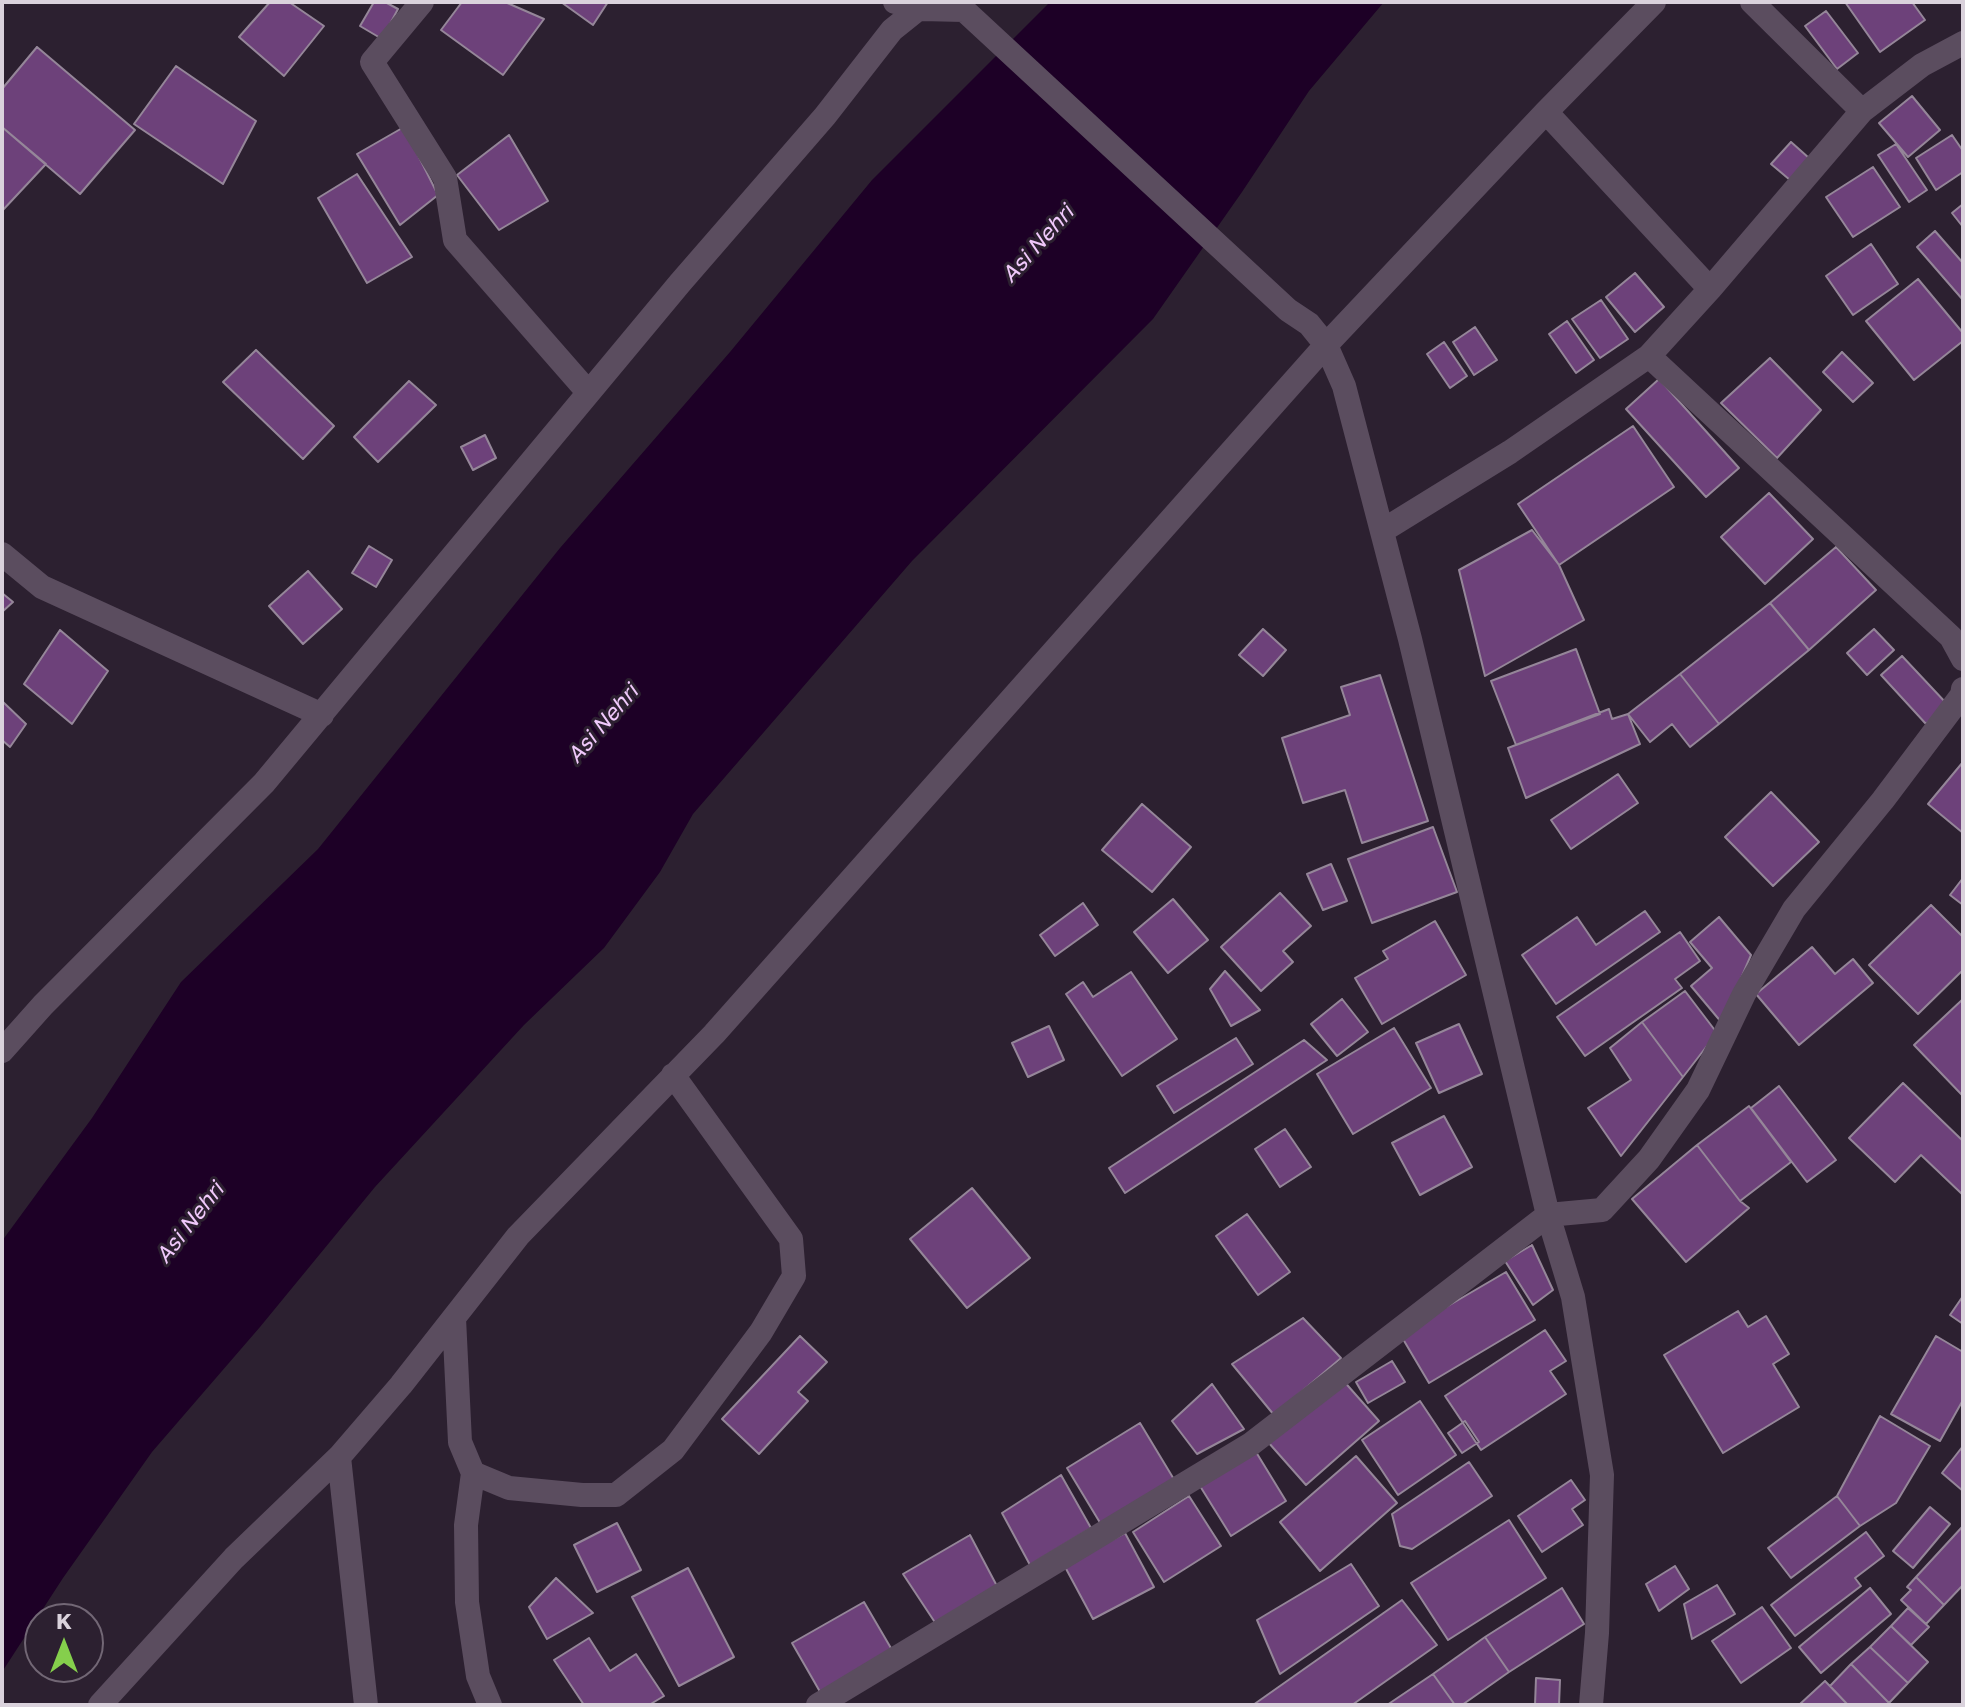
<!DOCTYPE html>
<style>
body{margin:0}
#map{position:relative;width:1965px;height:1707px;overflow:hidden;background:#2c2030;font-family:"Golos Text",sans-serif}
canvas{display:block}
.frame{position:absolute;inset:0;border:4px solid #dad2dc;pointer-events:none}
.north{position:absolute;left:24px;top:1603px;width:80px;height:80px;box-sizing:border-box;background:#2c2030;border:2px solid #726775;border-radius:50%;rotate:0deg;font-size:22px;font-weight:700;line-height:32px;text-align:center;color:#dad2dc}
.north::after{content:'';display:block;margin:auto;width:28px;height:36px;background:#85cf4c;clip-path:polygon(50% 0,100% 100%,50% 72%,0 100%)}
</style>
<div id="map">
<canvas width="1965" height="1707"></canvas>
<div class="frame"></div>
<div class="north">K</div>
</div>
<script>
const ctx = document.querySelector('canvas').getContext('2d');
ctx.lineJoin = 'round';
function paint(path, color) { ctx.fillStyle = color; ctx.fill(path, 'evenodd'); }
const poly = rows => new Path2D(rows.map(r => 'M' + r).join(''));
function strokePath(path, color, width, dash) { ctx.strokeStyle = color; ctx.lineWidth = width; ctx.lineCap = dash ? 'butt' : 'round'; ctx.setLineDash(dash || []); ctx.stroke(path); }
function label(font, color, halo, rows, align = 'center') {
  ctx.font = font + ' "Golos Text",sans-serif'; ctx.lineWidth = 6; ctx.setLineDash([]); ctx.textBaseline = 'middle'; ctx.strokeStyle = halo; ctx.fillStyle = color; for (const [text, x, y, turn = 0] of rows) {
    ctx.save(); ctx.translate(x, y); ctx.rotate((+turn || 0) * Math.PI / 180); ctx.textAlign = isNaN(turn) ? turn : align; if (halo) ctx.strokeText(text, 0, 0); ctx.fillText(text, 0, 0); ctx.restore();
  }
}
paint(poly([
 [1050,2,1384,2,1309,91,1242,192,1153,319,912,561,693,814,660,872,604,948,524,1025,375,1187,260,1327,152,1452,63,1578,2,1672,2,1241,92,1118,181,982,318,849,560,548,730,352,872,180]
]), '#1d0026');
const building = poly([
 [270,2,289,2,324,26,284,76,239,37,270,2],
 [374,2,385,2,398,9,382,39,360,26,374,2],
 [462,2,505,2,544,19,503,75,441,30,462,2],
 [561,2,608,2,593,25,561,2],
 [1845,2,1912,2,1925,20,1880,52,1845,2],
 [1826,11,1858,53,1837,69,1805,26,1826,11],
 [37,47,135,130,80,194,2,127,2,89,37,47],
 [176,66,256,121,223,184,134,124,176,66],
 [1912,96,1940,130,1908,157,1879,123,1912,96],
 [2,127,46,164,2,211,2,127],
 [404,127,438,195,400,225,357,154,404,127],
 [509,135,548,201,499,230,457,175,509,135],
 [1952,135,1963,151,1963,172,1936,190,1916,158,1952,135],
 [1791,142,1809,158,1790,180,1771,164,1791,142],
 [1896,144,1927,190,1909,202,1878,155,1896,144],
 [1873,167,1900,207,1853,237,1826,197,1873,167],
 [357,174,412,257,367,283,318,198,357,174],
 [1963,204,1963,227,1952,213,1963,204],
 [1935,231,1963,263,1963,300,1917,247,1935,231],
 [1871,244,1898,284,1853,315,1826,276,1871,244],
 [1635,273,1664,307,1635,332,1606,297,1635,273],
 [1918,279,1963,333,1963,341,1914,380,1866,321,1918,279],
 [1601,300,1628,339,1600,358,1572,319,1601,300],
 [1567,321,1594,360,1576,373,1549,334,1567,321],
 [1475,327,1497,360,1474,375,1453,342,1475,327],
 [1444,342,1467,376,1450,388,1427,354,1444,342],
 [256,350,334,426,303,459,223,382,256,350],
 [1842,352,1873,383,1853,402,1823,372,1842,352],
 [1770,358,1821,410,1777,458,1721,403,1770,358],
 [1659,379,1739,468,1706,497,1626,409,1659,379],
 [409,381,436,405,378,462,354,437,409,381],
 [1633,426,1674,487,1559,565,1518,504,1633,426],
 [485,435,496,458,473,470,461,447,485,435],
 [1769,493,1813,539,1765,584,1721,537,1769,493],
 [1532,530,1559,565,1584,620,1485,676,1459,570,1532,530],
 [369,546,392,560,376,587,352,573,369,546],
 [1836,547,1876,590,1809,650,1770,603,1836,547],
 [308,571,342,609,303,644,269,606,308,571],
 [2,593,13,602,2,612,2,593],
 [1770,603,1809,650,1719,724,1680,674,1770,603],
 [1263,629,1286,650,1263,676,1239,655,1263,629],
 [1874,629,1894,650,1867,675,1847,653,1874,629],
 [60,630,108,671,72,724,24,684,60,630],
 [1576,649,1600,714,1516,745,1491,681,1576,649],
 [1902,656,1947,704,1926,724,1881,675,1902,656],
 [1680,674,1719,724,1690,747,1672,724,1650,742,1628,714,1680,674],
 [1380,675,1428,821,1362,843,1345,790,1303,803,1282,738,1350,715,1341,687,1380,675],
 [2,701,26,724,10,747,2,740,2,701],
 [1609,709,1612,719,1628,714,1640,744,1526,798,1508,748,1609,709],
 [1963,762,1963,833,1928,804,1963,762],
 [1618,774,1638,803,1571,849,1551,820,1618,774],
 [1771,792,1819,842,1773,886,1725,837,1771,792],
 [1142,804,1191,847,1152,892,1102,850,1142,804],
 [1433,827,1457,892,1372,923,1348,859,1433,827],
 [1331,864,1347,901,1323,910,1307,874,1331,864],
 [1963,878,1963,905,1950,895,1963,878],
 [1280,893,1311,926,1283,951,1293,962,1261,991,1221,947,1280,893],
 [1173,899,1208,940,1168,973,1134,932,1173,899],
 [1083,903,1098,925,1055,956,1040,935,1083,903],
 [1931,905,1963,937,1963,970,1918,1014,1869,965,1931,905],
 [1645,911,1660,932,1556,1004,1522,955,1577,917,1596,945,1645,911],
 [1719,917,1751,955,1722,1023,1691,986,1712,968,1690,942,1719,917],
 [1435,921,1466,975,1382,1024,1355,978,1388,959,1383,951,1435,921],
 [1680,932,1700,961,1675,979,1682,988,1585,1056,1557,1017,1680,932],
 [1812,947,1835,974,1853,959,1873,983,1799,1045,1756,994,1812,947],
 [1225,971,1260,1010,1231,1026,1210,989,1225,971],
 [1131,972,1177,1039,1122,1076,1066,994,1083,982,1093,997,1131,972],
 [1685,991,1717,1033,1683,1077,1642,1022,1685,991],
 [1342,999,1368,1032,1337,1056,1311,1024,1342,999],
 [1963,999,1963,1094,1962,1095,1914,1045,1963,999],
 [1642,1022,1683,1077,1621,1156,1588,1108,1631,1080,1610,1048,1642,1022],
 [1459,1024,1482,1074,1439,1093,1416,1043,1459,1024],
 [1049,1026,1064,1060,1028,1077,1012,1043,1049,1026],
 [1394,1028,1431,1088,1353,1134,1317,1074,1394,1028],
 [1236,1038,1253,1064,1174,1113,1157,1086,1236,1038],
 [1304,1040,1327,1060,1125,1193,1109,1168,1304,1040],
 [1903,1083,1963,1141,1963,1195,1921,1155,1895,1182,1849,1138,1903,1083],
 [1779,1086,1836,1160,1807,1182,1751,1108,1779,1086],
 [1749,1106,1791,1162,1740,1201,1697,1145,1749,1106],
 [1444,1116,1472,1167,1420,1195,1392,1143,1444,1116],
 [1285,1129,1311,1167,1280,1187,1255,1149,1285,1129],
 [1697,1145,1740,1201,1749,1208,1686,1262,1632,1199,1697,1145],
 [972,1188,1030,1258,967,1308,910,1239,972,1188],
 [1247,1214,1290,1272,1258,1295,1216,1236,1247,1214],
 [1532,1245,1553,1290,1533,1305,1505,1261,1532,1245],
 [1506,1272,1535,1320,1429,1383,1400,1334,1506,1272],
 [1963,1296,1963,1324,1950,1315,1963,1296],
 [1738,1311,1748,1327,1766,1316,1789,1354,1773,1364,1799,1407,1723,1453,1664,1355,1738,1311],
 [1303,1318,1341,1358,1274,1415,1232,1364,1303,1318],
 [1545,1330,1566,1361,1550,1371,1566,1394,1481,1450,1445,1396,1545,1330],
 [800,1336,827,1362,798,1392,808,1401,759,1454,722,1419,800,1336],
 [1936,1336,1963,1352,1963,1400,1940,1441,1891,1414,1936,1336],
 [1392,1361,1405,1382,1368,1403,1356,1382,1392,1361],
 [1341,1378,1379,1421,1306,1485,1268,1442,1341,1378],
 [1212,1384,1244,1429,1197,1454,1172,1421,1212,1384],
 [1420,1401,1456,1455,1398,1495,1362,1440,1420,1401],
 [1880,1416,1930,1446,1896,1503,1860,1526,1837,1496,1880,1416],
 [1465,1421,1479,1442,1462,1453,1448,1433,1465,1421],
 [1140,1423,1175,1481,1102,1526,1067,1468,1140,1423],
 [1963,1446,1963,1491,1942,1473,1963,1446],
 [1256,1452,1286,1501,1231,1536,1200,1486,1256,1452],
 [1356,1456,1397,1503,1320,1571,1280,1522,1356,1456],
 [1469,1462,1492,1496,1412,1549,1400,1546,1392,1514,1469,1462],
 [1061,1475,1091,1528,1030,1565,1002,1513,1061,1475],
 [1571,1480,1585,1500,1572,1509,1583,1525,1542,1552,1518,1516,1571,1480],
 [1189,1496,1221,1546,1164,1582,1133,1532,1189,1496],
 [1837,1496,1860,1526,1791,1578,1768,1548,1837,1496],
 [1930,1507,1950,1524,1913,1568,1893,1551,1930,1507],
 [1509,1520,1546,1578,1448,1640,1411,1583,1509,1520],
 [617,1523,641,1570,597,1592,574,1545,617,1523],
 [1963,1526,1963,1585,1944,1605,1916,1577,1963,1526],
 [1866,1532,1884,1556,1855,1578,1861,1586,1795,1636,1771,1605,1866,1532],
 [1125,1533,1154,1587,1093,1619,1064,1565,1125,1533],
 [970,1535,998,1588,938,1627,903,1574,970,1535],
 [1351,1564,1379,1606,1280,1674,1257,1620,1351,1564],
 [1675,1566,1689,1589,1659,1611,1646,1584,1675,1566],
 [688,1568,734,1657,679,1686,632,1597,688,1568],
 [1916,1577,1944,1605,1926,1624,1901,1600,1911,1590,1907,1587,1916,1577],
 [556,1578,593,1613,547,1639,529,1607,556,1578],
 [1717,1585,1735,1614,1692,1639,1684,1604,1717,1585],
 [1562,1588,1584,1624,1509,1672,1485,1637,1562,1588],
 [1870,1588,1891,1614,1821,1673,1799,1647,1870,1588],
 [1402,1600,1437,1645,1352,1705,1253,1705,1402,1600],
 [864,1602,895,1655,823,1697,792,1643,864,1602],
 [1762,1607,1791,1648,1741,1683,1712,1641,1762,1607],
 [1908,1608,1929,1627,1911,1645,1891,1626,1908,1608],
 [1891,1626,1928,1662,1908,1683,1870,1647,1891,1626],
 [1485,1637,1509,1672,1462,1705,1455,1705,1433,1674,1485,1637],
 [589,1638,610,1671,636,1654,664,1696,649,1705,584,1705,554,1660,589,1638],
 [1870,1647,1908,1683,1889,1703,1851,1664,1870,1647],
 [1851,1664,1889,1703,1888,1705,1848,1705,1830,1686,1851,1664],
 [1433,1674,1455,1705,1387,1705,1433,1674],
 [1536,1678,1560,1680,1559,1705,1535,1705,1536,1678],
 [1825,1681,1848,1705,1800,1705,1800,1704,1825,1681]
]);
paint(building, '#6d417a');
strokePath(building, '#958699', 2);
strokePath(poly([
 [422,2,372,62,445,178,455,240,588,392],
 [895,2,921,9,964,10,1288,310,1309,324,1326,345,1344,386,1410,639,1548,1215,1573,1297,1602,1475,1597,1633,1591,1705],
 [1752,2,1862,111],
 [1546,112,1710,289],
 [1649,356,1951,637,1963,659],
 [1382,531,1510,452,1649,356,1710,289,1862,111,1922,65,1963,43],
 [2,554,42,587,322,715],
 [2,1051,43,1005,264,783,680,283,825,116,892,30,927,2],
 [454,1318,460,1442,473,1473,509,1488,582,1495,616,1495,673,1450,761,1332,794,1276,791,1239,673,1075],
 [339,1457,366,1705],
 [473,1473,466,1525,467,1602,478,1676,490,1705],
 [100,1705,234,1558,339,1457,401,1385,518,1236,714,1034,1326,345,1546,112,1654,2],
 [818,1705,1251,1444,1548,1215,1602,1210,1649,1159,1698,1090,1744,994,1794,909,1883,800,1962,695,1963,689]
]), '#5b4d5f', 24);
label('italic 22px', '#f0c9fb', '#2c2030', [
 ["Asi Nehri",1038,244,-48],
 ["Asi Nehri",603,724,-49],
 ["Asi Nehri",190,1223,-52]
]);
</script>
